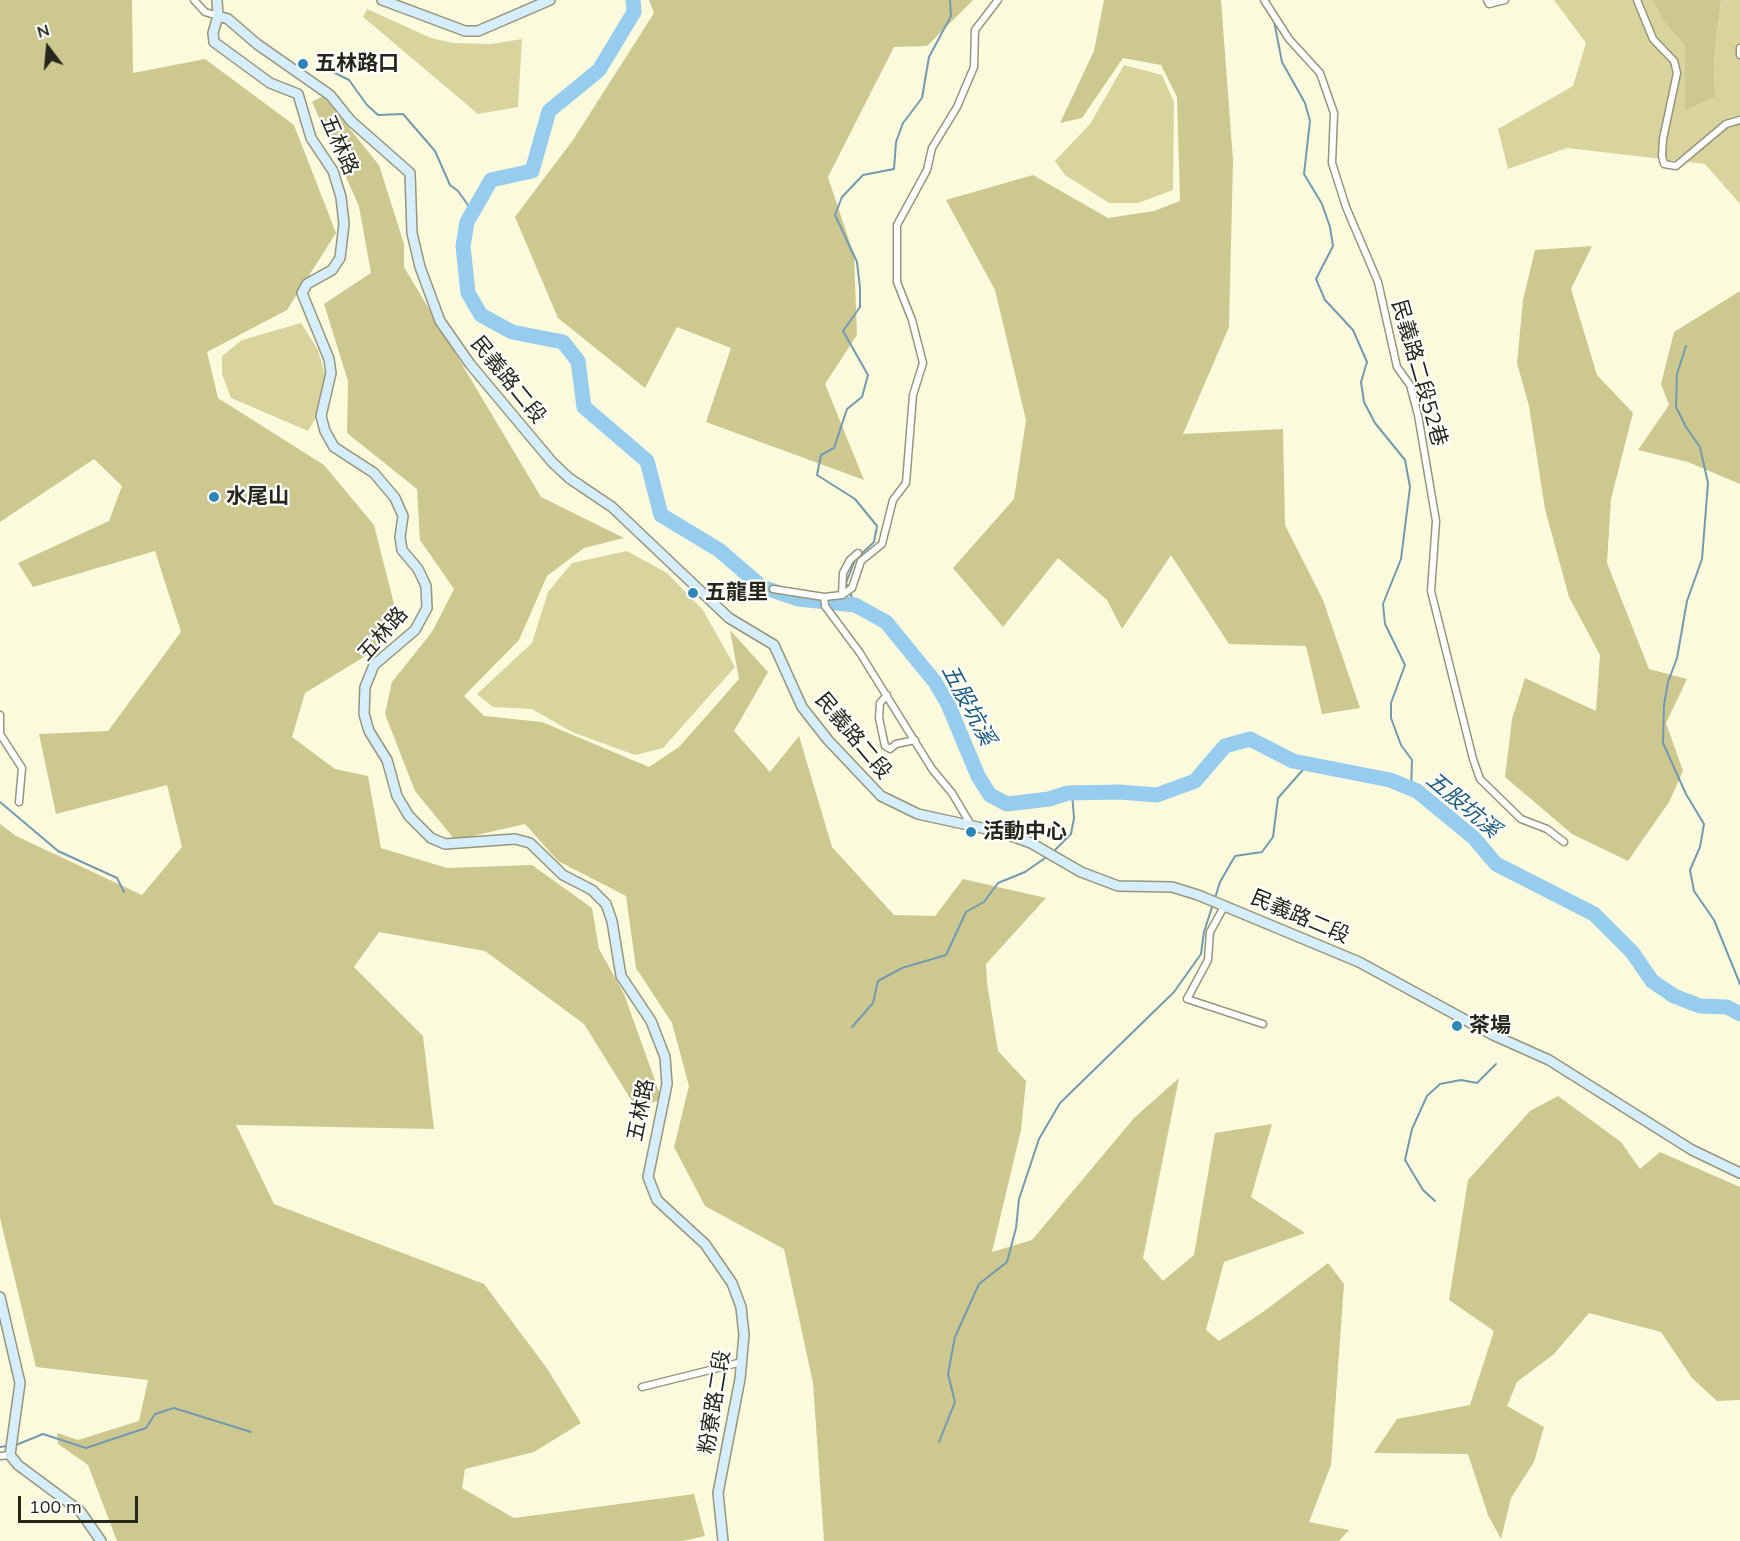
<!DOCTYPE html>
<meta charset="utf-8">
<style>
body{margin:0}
#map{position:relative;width:1740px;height:1541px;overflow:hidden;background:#fcfadd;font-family:Mulish,sans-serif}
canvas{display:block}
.north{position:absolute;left:18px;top:18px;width:60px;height:60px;-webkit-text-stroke:4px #fff;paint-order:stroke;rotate:344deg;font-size:16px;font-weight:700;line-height:24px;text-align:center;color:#26261b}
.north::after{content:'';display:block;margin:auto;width:21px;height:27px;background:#26261b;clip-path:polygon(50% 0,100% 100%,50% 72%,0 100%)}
.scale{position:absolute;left:18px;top:1496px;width:120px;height:27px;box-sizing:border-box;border:3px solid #26261b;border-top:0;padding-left:8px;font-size:18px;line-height:21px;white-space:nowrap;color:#26261b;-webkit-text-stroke:4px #fff;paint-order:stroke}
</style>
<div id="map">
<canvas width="1740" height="1541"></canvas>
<div class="north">N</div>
<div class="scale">100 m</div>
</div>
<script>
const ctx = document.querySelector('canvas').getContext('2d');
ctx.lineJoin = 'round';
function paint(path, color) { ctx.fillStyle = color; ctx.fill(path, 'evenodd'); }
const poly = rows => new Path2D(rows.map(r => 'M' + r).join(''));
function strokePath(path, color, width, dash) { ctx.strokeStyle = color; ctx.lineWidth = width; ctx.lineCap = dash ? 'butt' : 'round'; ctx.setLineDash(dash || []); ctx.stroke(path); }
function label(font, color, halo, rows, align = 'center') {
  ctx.font = font + ' Mulish,"Noto Sans TC",sans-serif'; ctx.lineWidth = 4.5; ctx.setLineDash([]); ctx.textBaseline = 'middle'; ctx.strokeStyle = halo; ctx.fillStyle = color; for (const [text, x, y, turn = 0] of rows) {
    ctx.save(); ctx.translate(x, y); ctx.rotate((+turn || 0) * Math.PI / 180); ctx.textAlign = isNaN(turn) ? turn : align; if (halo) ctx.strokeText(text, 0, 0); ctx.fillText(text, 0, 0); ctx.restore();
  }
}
paint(poly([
 [1554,0,1652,0,1665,23,1685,46,1685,111,1715,97,1714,61,1721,0,1740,0,1740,204,1705,164,1567,148,1508,169,1498,129,1573,86,1586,43],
 [367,9,431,38,453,43,491,44,522,39,518,107,478,114,363,17],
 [1124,65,1162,75,1174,102,1173,190,1138,203,1109,203,1065,175,1055,161,1090,124],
 [301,323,318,350,328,385,320,411,308,431,231,398,222,374,222,356,242,340],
 [627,551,667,573,703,610,735,667,663,748,635,755,572,732,532,709,493,707,477,694,532,643,548,592,572,563]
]), '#d9d49d');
paint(poly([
 [0,0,132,0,133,73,205,59,294,125,336,233,287,310,207,352,218,398,324,465,374,525,394,604,377,649,305,693,292,737,335,769,368,776,381,848,447,868,532,865,592,908,599,949,624,994,662,1100,635,1106,584,1024,485,951,379,932,354,967,423,1036,434,1129,236,1125,274,1204,484,1284,546,1367,581,1423,534,1452,465,1469,462,1488,514,1518,694,1494,705,1536,683,1541,117,1541,88,1465,58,1444,57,1433,78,1440,139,1421,148,1380,36,1367,0,1218,0,824,16,836,142,895,182,847,167,785,56,814,39,734,108,731,181,632,155,551,33,587,18,563,109,521,122,486,94,459,0,522],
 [649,0,973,0,927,46,894,47,828,177,854,255,857,335,825,384,864,480,706,422,731,348,677,327,645,388,558,318,515,217,573,140,654,13],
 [1104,0,1221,0,1233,160,1229,327,1183,434,1283,429,1285,525,1323,600,1360,708,1322,714,1306,646,1229,644,1171,555,1122,629,1107,600,1058,558,1003,627,953,568,1014,499,1026,420,995,290,946,200,1033,175,1108,218,1154,211,1180,201,1177,97,1161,65,1123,58,1082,118,1060,123,1094,51],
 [1652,0,1721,0,1714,61,1715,97,1685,111,1685,46,1665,23],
 [323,96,379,165,404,244,404,267,541,497,624,538,584,548,547,576,519,640,464,696,484,716,542,722,649,767,679,747,739,679,730,630,768,672,734,731,770,772,799,736,832,847,894,915,935,916,963,879,1046,898,986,964,987,983,998,1051,1026,1081,1021,1130,992,1252,1032,1240,1134,1118,1179,1078,1143,1258,1163,1281,1194,1255,1215,1133,1272,1124,1251,1197,1305,1233,1224,1262,1206,1330,1219,1341,1263,1312,1328,1263,1344,1284,1331,1465,1309,1522,1349,1530,1339,1541,824,1541,813,1383,784,1249,705,1206,674,1147,689,1086,672,1023,636,968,626,896,558,861,525,824,455,840,415,791,385,714,392,682,432,632,454,589,420,540,417,489,347,433,348,381,324,304,371,273,359,206,312,102],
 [1592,246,1571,289,1597,375,1633,413,1611,499,1607,563,1649,669,1687,679,1666,723,1683,771,1669,802,1628,861,1572,834,1505,777,1512,719,1525,678,1596,711,1600,655,1569,597,1545,509,1529,406,1517,363,1523,300,1535,250],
 [1740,291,1740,484,1688,462,1638,450,1669,405,1661,384,1674,332],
 [1558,1096,1621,1142,1640,1169,1660,1152,1740,1187,1740,1400,1717,1401,1692,1378,1661,1332,1589,1313,1554,1354,1517,1382,1507,1406,1544,1427,1534,1462,1511,1498,1501,1539,1488,1515,1468,1454,1374,1453,1397,1419,1470,1405,1494,1331,1449,1300,1468,1180,1530,1111]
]), '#cdc890');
strokePath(poly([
 [1274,21,1282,62,1305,103,1310,121,1304,174,1322,204,1330,227,1333,246,1316,279,1325,300,1353,330,1367,362,1361,382,1364,402,1375,423,1405,460,1410,487,1401,559,1383,604,1385,624,1405,665,1391,703,1391,718,1401,745,1412,760,1411,789],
 [333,72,349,80,367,105,378,115,403,114,435,151,450,185,458,191,473,212],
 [1686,346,1677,374,1676,407,1686,427,1700,447,1708,483,1702,559,1687,601,1677,658,1668,682,1664,705,1663,743,1686,794,1704,824,1700,847,1690,870,1694,891,1714,920,1740,984],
 [855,605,846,583,855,560,874,542,877,526,855,499,817,475,821,455,834,448,847,409,862,397,868,375,843,331,860,307,860,288,857,262,835,215,842,197,863,175,894,169,896,142,903,123,922,98,929,57,951,16,950,0],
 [0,802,58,851,117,878,124,892],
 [1052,853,1071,834,1074,818,1072,793],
 [1215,898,1220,882,1235,856,1262,852,1273,837,1278,798,1308,764],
 [852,1027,873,1003,878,981,902,968,946,955,966,912,984,902,998,883,1025,872,1048,856],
 [1435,1201,1423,1190,1405,1160,1412,1129,1427,1096,1440,1084,1461,1080,1477,1083,1496,1064],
 [939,1442,955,1402,948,1374,955,1337,979,1284,1007,1262,1016,1228,1019,1199,1039,1139,1060,1103,1174,992,1201,954,1204,932,1213,904],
 [16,1445,43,1434,86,1448,146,1428,155,1414,174,1408,251,1432],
 [0,1447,7,1446]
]), '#749aaf', 2);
strokePath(poly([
 [633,0,634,12,599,70,549,111,532,171,491,180,467,222,463,246,468,293,481,315,512,332,563,342,578,361,584,407,647,461,661,515,719,550,762,587,798,599,855,605,886,622,935,682,948,704,978,776,990,795,1007,804,1049,799,1068,793,1119,792,1157,795,1195,781,1225,746,1250,739,1293,761,1390,780,1417,791,1474,838,1496,864,1594,914,1632,952,1652,981,1674,996,1700,1006,1727,1007,1740,1014]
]), '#96ccee', 15);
const street = poly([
 [194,0,205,12,218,16],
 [1264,0,1289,39,1320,73,1334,113,1332,163,1346,207,1378,282,1397,367,1410,385,1418,415,1436,521,1431,591,1473,759,1480,779,1521,819,1547,829,1564,842],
 [1487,0,1489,4,1505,0],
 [1637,0,1653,39,1674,61,1677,73,1663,139,1662,156,1664,164,1676,166,1726,124,1740,120],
 [1740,48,1740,55],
 [773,589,824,597,842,595,852,588,861,561,882,544,893,500,906,483,913,395,923,363,912,320,897,282,897,225,927,170,932,148,957,107,974,67,975,30,998,0],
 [842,595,843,573,850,560,858,553],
 [824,597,825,606,860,653,932,769,952,793,971,825],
 [887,695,880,703,879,718,885,746,890,749,896,744,915,740],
 [0,715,0,732],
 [0,734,22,768,19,802],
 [1225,905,1210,932,1208,960,1187,999,1263,1024],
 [642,1387,742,1362],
 [0,1456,10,1455]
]);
const secondary = poly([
 [217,0,218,16,213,33,214,42,270,83,298,94,311,138,333,171,341,197,344,224,340,258,332,270,307,284,302,293,329,359,331,373,321,416,325,431,334,447,374,473,395,498,403,516,400,537,402,550,418,569,426,586,427,608,415,630,374,665,365,687,364,714,369,731,387,760,397,796,409,816,431,838,445,844,515,839,530,843,563,875,592,890,606,904,612,921,621,976,651,1021,665,1057,667,1084,648,1177,657,1200,705,1244,732,1283,741,1307,744,1335,740,1379,718,1493,723,1541],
 [382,0,465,31,478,31,550,0],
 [218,16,228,19,257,44,330,95,351,121,410,173,412,233,420,267,440,321,470,364,552,462,569,478,612,507,729,618,774,645,802,707,828,740,881,796,918,814,1000,832,1031,843,1081,872,1118,886,1172,887,1198,895,1359,962,1493,1035,1549,1060,1692,1150,1740,1173],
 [0,1297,20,1383,10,1455,18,1465,80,1511,101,1541]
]);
strokePath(street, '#97957b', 9);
strokePath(secondary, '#97957b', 12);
strokePath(street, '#fff', 6);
strokePath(secondary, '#d6edfb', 9);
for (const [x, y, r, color] of [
 [303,64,6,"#3087b6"],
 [214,497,6,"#3087b6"],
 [693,593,6,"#3087b6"],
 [971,832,6,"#3087b6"],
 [1457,1026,6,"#3087b6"]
]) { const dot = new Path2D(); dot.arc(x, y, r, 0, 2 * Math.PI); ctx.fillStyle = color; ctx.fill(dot); strokePath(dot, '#fff', 2); }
label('bold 21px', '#26261b', '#fff', [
 ["五林路口",315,64],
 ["水尾山",226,497],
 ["五龍里",705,593],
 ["活動中心",983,832],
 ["茶場",1469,1026]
], 'left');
label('21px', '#26261b', '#fff', [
 ["五林路",339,145,66],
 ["民義路二段52巷",1419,373,74],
 ["民義路二段",508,380,51],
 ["五林路",383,634,-49],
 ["民義路二段",853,736,50],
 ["民義路二段",1300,917,23],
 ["五林路",641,1110,-79],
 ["粉寮路二段",715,1402,-81]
]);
label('italic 22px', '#1d5c7d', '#fff', [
 ["五股坑溪",968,705,62],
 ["五股坑溪",1463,805,40]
]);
</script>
